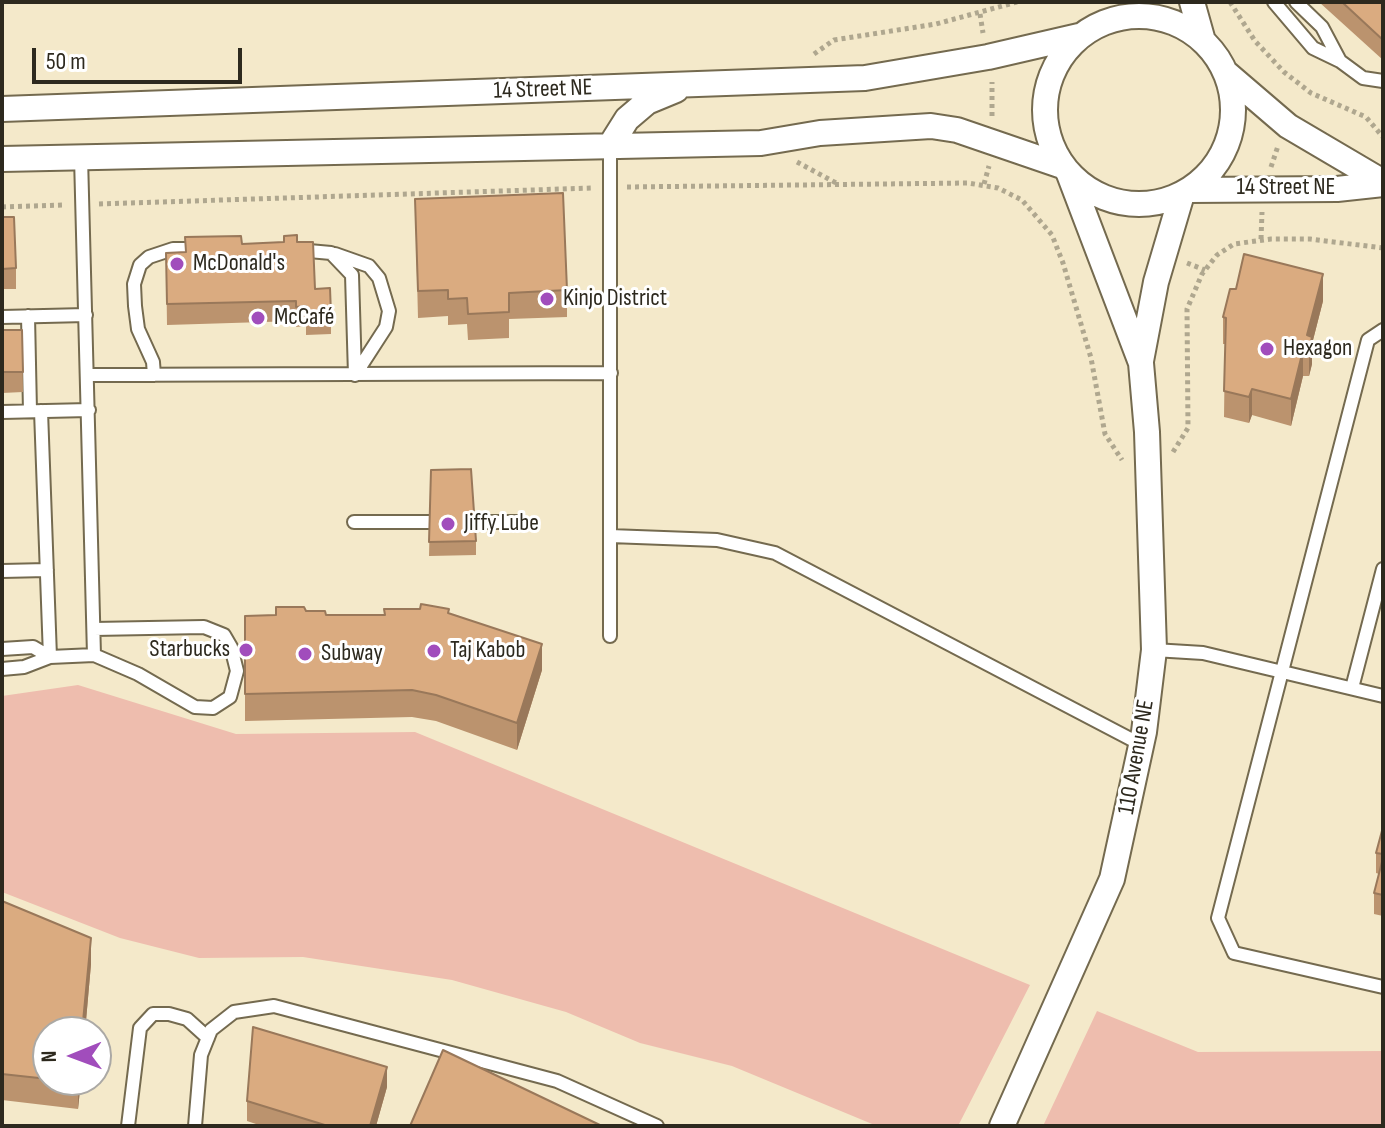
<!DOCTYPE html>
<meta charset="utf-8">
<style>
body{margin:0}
#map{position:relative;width:1385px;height:1128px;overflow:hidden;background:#f4e9ca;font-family:"Sofia Sans Condensed",sans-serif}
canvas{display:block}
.frame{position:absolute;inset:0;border:4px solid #2d291e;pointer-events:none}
.north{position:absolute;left:32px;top:1016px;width:80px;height:80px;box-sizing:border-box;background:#fff;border:2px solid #aba9a5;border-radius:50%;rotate:269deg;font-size:22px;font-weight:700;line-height:32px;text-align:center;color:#2d291e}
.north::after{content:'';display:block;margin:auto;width:28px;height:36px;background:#a14dbc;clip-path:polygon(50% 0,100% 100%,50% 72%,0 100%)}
.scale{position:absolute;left:32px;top:48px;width:210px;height:36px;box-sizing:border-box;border:4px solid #2d291e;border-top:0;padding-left:10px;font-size:24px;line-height:28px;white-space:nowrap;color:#2d291e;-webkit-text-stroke:6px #fff;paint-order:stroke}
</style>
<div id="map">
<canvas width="1385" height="1128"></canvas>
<div class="frame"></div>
<div class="north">N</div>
<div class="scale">50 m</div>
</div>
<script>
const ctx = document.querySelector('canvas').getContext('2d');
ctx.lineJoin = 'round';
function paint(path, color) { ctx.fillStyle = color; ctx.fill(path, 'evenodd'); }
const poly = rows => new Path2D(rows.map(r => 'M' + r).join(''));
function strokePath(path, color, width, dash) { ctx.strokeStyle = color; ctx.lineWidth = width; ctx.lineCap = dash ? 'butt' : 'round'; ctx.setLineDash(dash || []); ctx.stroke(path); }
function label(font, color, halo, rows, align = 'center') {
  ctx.font = font + ' "Sofia Sans Condensed",sans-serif'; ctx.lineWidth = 6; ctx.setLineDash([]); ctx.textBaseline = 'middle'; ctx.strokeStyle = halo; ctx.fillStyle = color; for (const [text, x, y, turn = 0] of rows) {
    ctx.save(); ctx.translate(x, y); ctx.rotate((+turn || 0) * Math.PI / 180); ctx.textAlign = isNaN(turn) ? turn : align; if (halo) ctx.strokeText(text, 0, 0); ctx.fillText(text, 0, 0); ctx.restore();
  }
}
paint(poly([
 [78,685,236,734,415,732,1030,985,958,1126,877,1126,732,1066,640,1043,566,1012,452,980,303,957,199,958,120,938,2,892,2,696],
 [1097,1011,1198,1052,1383,1051,1383,1126,1043,1126]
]), '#eebdae');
const lane = poly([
 [1274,2,1313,48,1340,61],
 [1296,2,1322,27,1340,61,1363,78,1383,81],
 [81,157,94,655],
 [298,250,331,253,352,275,355,375],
 [335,254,369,266,379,278,389,311,386,327,355,375],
 [28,316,30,411],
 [2,317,86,315],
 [1383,330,1368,340,1218,918,1234,953,1383,987],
 [88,375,611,373],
 [154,375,153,362,138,329,135,306,134,284,140,265,149,257,173,249,200,249],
 [41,411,50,657],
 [2,412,89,410],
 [354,522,443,522],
 [462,522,520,522],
 [610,536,717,540,775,553,1142,745],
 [2,571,47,570],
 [610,636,610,146],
 [2,649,33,647,50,657],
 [1154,650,1203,653,1383,696],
 [2,669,24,667,50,657,94,655,138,674,195,707,213,708,230,697,237,671,231,647,224,635,204,627,94,629],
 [1352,688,1383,569],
 [128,1126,140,1028,153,1014,169,1014,187,1019,208,1038],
 [195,1126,201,1055,211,1030,234,1012,274,1006,557,1081,657,1126]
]);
const street = poly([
 [1192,2,1203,41],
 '1045 110a94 94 0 1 1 188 0a94 94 0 1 1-188 0Z',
 [1225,72,1288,126,1383,182],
 [2,109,865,78,988,57,1079,36],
 [610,146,627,119,647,102,676,90],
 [2,159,761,143,820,133,931,126,957,130,1062,166],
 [1189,190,1337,189,1383,184],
 [1141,361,1156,282,1182,194],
 [1002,1126,1112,879,1144,732,1154,650,1147,432,1141,363,1069,174]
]);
strokePath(lane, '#746a4f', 16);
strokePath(street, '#746a4f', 28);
strokePath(poly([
 [1230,2,1255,41,1284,72,1311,93,1366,117,1383,137],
 [980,14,983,33],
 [814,54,834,40,936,24,1017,2],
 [992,116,992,82],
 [797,162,838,184],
 [1271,167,1278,146],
 [984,184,989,166],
 [627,187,968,183,998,188,1022,200,1052,235,1063,263,1091,358,1105,434,1122,460],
 [99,204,593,188],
 [2,207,65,205],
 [1261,239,1262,212],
 [1187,263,1205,270],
 [1173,452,1188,428,1187,309,1202,274,1217,255,1234,244,1271,239,1310,239,1383,248]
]), '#afa78f', 5, [4, 4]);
strokePath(lane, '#fff', 12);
strokePath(street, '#fff', 24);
paint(poly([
 [1319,2,1383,2,1383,60],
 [415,199,567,290,567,317,509,319,509,338,468,340,467,324,448,325,448,316,418,318],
 [2,217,16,268,16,289,2,289],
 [185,237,242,244,297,242,315,289,331,314,331,334,306,335,306,326,296,327,296,321,167,325,166,253,185,252],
 [1323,301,1312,344,1312,364,1309,376,1303,376,1291,426,1252,415,1249,423,1224,417,1225,344,1223,344,1223,317],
 [2,330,22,330,23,392,2,393],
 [431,470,476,541,476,555,429,556],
 [306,611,326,615,449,614,542,670,517,750,436,721,412,717,245,721,245,616,276,615],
 [1383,827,1383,916,1374,914,1374,893,1379,874,1376,873,1376,853],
 [2,901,91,964,85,1032,48,1032,48,1080,81,1080,78,1109,2,1100],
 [387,1087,376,1126,262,1126,247,1121,247,1101]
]), '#bb936e');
paint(poly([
 [1323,274,1323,301,1312,344,1312,364,1309,376,1309,350,1307,335],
 [1303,350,1303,376,1291,426,1291,399],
 [1252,389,1252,415,1249,423,1249,397],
 [542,644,542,670,517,750,517,723],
 [91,938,91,964,85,1032,82,1032],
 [387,1067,387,1087,376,1126,370,1126],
 [78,1080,81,1080,78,1109]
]), '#99785a');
const building = poly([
 [1342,2,1383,2,1383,40,1342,2],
 [563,193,567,290,509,293,509,312,468,314,467,298,448,299,448,290,418,291,415,199,563,193],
 [2,217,14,217,16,268,2,269,2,217],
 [297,235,297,242,313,242,315,289,330,288,331,314,306,315,306,306,296,307,296,301,167,304,166,253,186,252,185,237,241,236,242,244,284,242,284,236,297,235],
 [1244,254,1323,274,1307,335,1312,337,1309,350,1303,350,1291,399,1252,389,1249,397,1224,391,1226,318,1223,317,1230,289,1236,289,1244,254],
 [2,330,22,330,23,372,2,372,2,330],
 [471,469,476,541,429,542,431,470,471,469],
 [421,604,449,609,448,613,542,644,517,723,436,695,412,690,245,694,245,616,276,615,276,607,304,607,306,611,325,611,326,615,385,615,384,609,420,609,421,604],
 [1383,827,1383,854,1376,853,1383,827],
 [1383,858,1383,895,1374,893,1383,858],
 [2,901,91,938,82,1032,48,1032,48,1079,2,1074,2,901],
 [253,1027,387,1067,370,1126,328,1126,247,1101,253,1027],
 [443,1050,602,1126,410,1126,443,1050],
 [54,1080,78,1080,78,1083,54,1080]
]);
paint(building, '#daab80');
strokePath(building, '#99785a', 2);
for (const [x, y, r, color] of [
 [177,264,8,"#a14dbc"],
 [547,299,8,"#a14dbc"],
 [258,318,8,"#a14dbc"],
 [1267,349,8,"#a14dbc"],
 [448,524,8,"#a14dbc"],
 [246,650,8,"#a14dbc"],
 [434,651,8,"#a14dbc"],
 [305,654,8,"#a14dbc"]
]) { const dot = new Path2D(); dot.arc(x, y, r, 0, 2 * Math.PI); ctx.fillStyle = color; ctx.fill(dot); strokePath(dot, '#fff', 3); }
label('24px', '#2d291e', '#fff', [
 ["14 Street NE",543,90,-2],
 ["14 Street NE",1286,188],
 ["110 Avenue NE",1137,757,-80]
]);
label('24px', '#2d291e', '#fff', [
 ["McDonald's",193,264],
 ["Kinjo District",563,299],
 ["McCafé",274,318],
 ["Hexagon",1283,349],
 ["Jiffy Lube",464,524],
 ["Starbucks",230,650,"right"],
 ["Taj Kabob",450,651],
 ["Subway",321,654]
], 'left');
</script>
